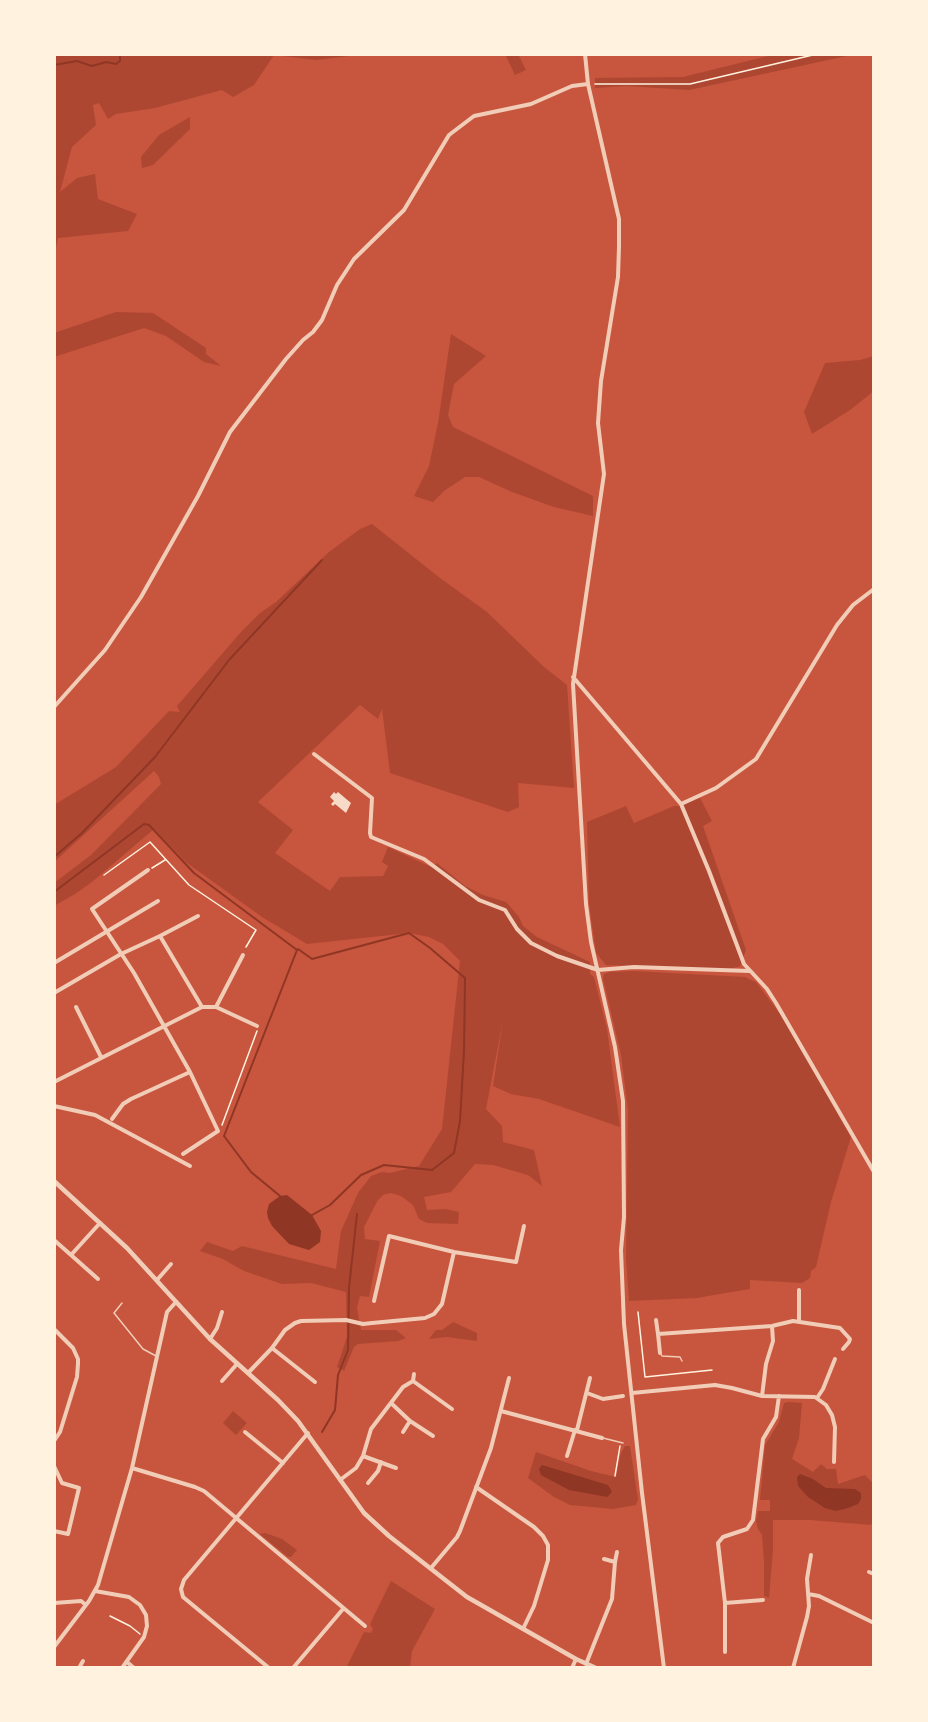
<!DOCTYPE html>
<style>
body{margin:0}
#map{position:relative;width:928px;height:1722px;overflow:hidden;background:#c8553d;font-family:Manrope,sans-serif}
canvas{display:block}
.frame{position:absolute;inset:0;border:56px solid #fff3e0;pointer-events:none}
</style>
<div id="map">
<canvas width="928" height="1722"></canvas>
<div class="frame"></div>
</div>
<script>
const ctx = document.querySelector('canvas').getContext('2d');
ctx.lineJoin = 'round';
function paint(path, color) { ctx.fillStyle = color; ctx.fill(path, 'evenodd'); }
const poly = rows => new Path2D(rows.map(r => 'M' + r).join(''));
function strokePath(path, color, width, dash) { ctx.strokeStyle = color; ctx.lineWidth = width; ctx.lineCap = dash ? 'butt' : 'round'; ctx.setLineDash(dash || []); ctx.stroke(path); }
paint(poly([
 [54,54,365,54,316,60,274,55,254,85,233,97,222,90,155,108,116,114,108,119,99,103,93,105,96,125,72,147,60,192,77,178,95,174,98,199,137,214,128,231,58,238,54,257],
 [505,54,518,54,526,70,515,75],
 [776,54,856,54,689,90,626,86,595,88,595,78,683,77],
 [190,117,190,129,153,165,142,168,141,157,159,135],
 [116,312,153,313,206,348,206,354,221,366,204,362,166,336,144,328,54,357,54,333],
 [451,334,486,356,454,384,448,415,453,427,593,496,593,516,554,507,512,492,479,477,465,477,444,491,433,502,414,496,429,466,438,423],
 [874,356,874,391,850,410,812,434,804,412,825,363,860,360],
 [372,524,440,578,487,612,544,667,567,685,574,788,518,783,519,807,508,812,390,773,382,709,378,719,360,705,258,802,293,830,275,853,330,891,340,877,383,876,388,866,382,862,388,847,431,867,437,863,465,886,483,895,506,902,519,917,523,926,537,937,590,962,590,974,594,977,607,1029,620,1127,539,1099,511,1094,493,1086,503,1020,486,1109,502,1126,503,1142,534,1150,542,1186,528,1175,493,1165,475,1164,451,1192,424,1197,427,1210,445,1209,459,1212,458,1224,427,1223,419,1219,413,1205,401,1196,391,1193,383,1195,378,1200,364,1227,365,1239,380,1241,369,1297,360,1296,357,1308,361,1330,396,1330,406,1338,398,1341,358,1344,354,1347,344,1371,337,1367,347,1337,346,1292,311,1283,282,1284,244,1271,223,1259,200,1251,207,1242,233,1251,242,1246,336,1269,341,1231,358,1193,371,1176,382,1172,390,1173,419,1166,442,1129,460,961,443,944,429,937,409,933,307,944,262,917,187,863,154,829,92,882,75,894,54,906,54,883,91,855,161,784,159,777,154,771,54,862,54,805,116,767,169,711,180,712,177,706,241,632,260,613,276,602,329,552,360,529],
 [700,798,712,821,703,826,746,950,740,966,727,970,606,965,596,953,589,904,587,822,626,806,634,823,674,806,680,806],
 [634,971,745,977,756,982,780,1014,851,1137,831,1202,816,1267,811,1271,810,1278,802,1283,750,1280,750,1289,725,1293,697,1298,629,1301,626,1258,628,1111,621,1055,603,979,604,974,610,972],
 [453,1322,477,1333,477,1341,447,1337,429,1339,436,1330,442,1330],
 [788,1402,802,1403,799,1438,792,1459,813,1472,821,1464,827,1469,836,1469,838,1484,865,1475,872,1482,874,1519,871,1525,810,1520,773,1520,773,1550,769,1598,764,1596,764,1562,762,1535,758,1529,756,1521,758,1511,770,1511,770,1500,760,1500,765,1445,779,1422,784,1403],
 [233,1411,247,1423,236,1435,223,1423],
 [625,1446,630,1446,638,1499,636,1505,613,1509,570,1505,554,1497,528,1478,536,1452,591,1471,616,1477,621,1453],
 [265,1533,282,1539,297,1550,291,1557,288,1557,260,1534],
 [391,1581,435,1609,412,1651,410,1668,346,1668,364,1632,371,1633,373,1629,370,1624]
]), '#ae4732');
paint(poly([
 [287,1195,312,1215,321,1231,320,1242,309,1250,289,1244,272,1226,268,1218,267,1212,269,1204,280,1196],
 [542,1465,608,1485,612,1492,607,1497,569,1490,541,1475,539,1469],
 [800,1474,813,1479,826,1488,855,1489,861,1493,861,1499,858,1504,848,1508,836,1511,825,1508,808,1497,798,1486,797,1477]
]), '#8f3625');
strokePath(poly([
 [54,65,77,61,92,66,106,62,116,64,120,61,120,54],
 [54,857,82,833,155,757,229,660,322,560],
 [54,892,144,824,149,825,194,873,297,950,298,949,312,959,409,933,430,948,465,978,464,1051,460,1121,454,1153,432,1170,384,1165,361,1175,330,1205,312,1215],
 [280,1196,251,1172,224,1136,297,950],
 [322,1432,335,1410,338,1375,348,1350,349,1288,357,1214]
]), '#8f3625', 2);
paint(poly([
 [334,792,336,794,338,792,351,803,346,813,335,804,333,806,331,804,334,801,330,797]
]), '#f7dbc8');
strokePath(poly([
 [595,84,690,84,817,54],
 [152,868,165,860],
 [104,875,150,842,189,885,256,930,246,947],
 [222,1125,257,1031],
 [638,1312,645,1377,712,1370],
 [615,1476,620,1446],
 [110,1616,130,1626,140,1634]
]), '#fff3e0', 1.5);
strokePath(poly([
 [122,1303,114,1313,143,1349,156,1356],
 [661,1354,662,1356,680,1357,682,1361],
 [603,1438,623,1443]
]), '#f1ccb7', 1.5);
strokePath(poly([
 [585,54,588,84,619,219,619,247,618,277,601,381,598,423,604,474,573,684,586,904,591,942,615,1047,623,1101,624,1217,621,1250,624,1324,642,1493,664,1668],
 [573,677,681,804,709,871,744,964,767,989,776,1003,874,1172],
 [54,707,105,650,141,597,198,496,230,432,286,359,303,340,313,332,322,320,337,285,354,259,404,210,449,135,474,116,531,104,572,86,588,84],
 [314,754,372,798,370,833,371,837,424,859,479,900,505,910,517,929,531,943,557,956,598,970,634,967,749,971],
 [681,804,716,788,756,759,837,625,853,605,874,589],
 [148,870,92,909,134,973,190,1072,218,1131,183,1154],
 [198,916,160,936,202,1007],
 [54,963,158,901],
 [54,993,121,954,160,936],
 [76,1007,101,1057],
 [216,1007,243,955],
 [54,1082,202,1007,216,1007,257,1026],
 [54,1106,95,1115,190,1166],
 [112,1119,123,1104,131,1099,190,1072],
 [54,1240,71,1255],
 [98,1279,71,1255,100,1223],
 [157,1280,171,1264],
 [374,1301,389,1236,454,1252,516,1262,524,1226],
 [656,1320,658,1334],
 [799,1322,799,1290],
 [54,1329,73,1348,78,1359,78,1364,77,1377,60,1432,54,1441],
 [210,1339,217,1328,222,1312],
 [272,1348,315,1382],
 [660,1353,658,1334,772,1326,793,1321,840,1328,850,1339,849,1342,843,1349],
 [248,1373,272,1348,285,1330,295,1323,301,1321,346,1320,363,1324,372,1323,425,1318,434,1314,442,1304,454,1252],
 [222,1381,237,1364],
 [413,1381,452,1409],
 [587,1393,603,1399,623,1396],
 [632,1393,715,1385,732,1388,762,1396,815,1397,826,1405,832,1415,835,1427,834,1462],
 [762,1396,766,1364,773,1341,772,1326],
 [817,1398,823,1389,835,1359],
 [391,1403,410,1421,433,1436],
 [501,1411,602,1438],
 [577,1430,590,1378],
 [245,1432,283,1463],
 [403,1432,410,1421],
 [363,1456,396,1468],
 [567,1456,575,1430],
 [54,1466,62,1483,79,1488,68,1534,54,1531],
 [132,1468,195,1487,204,1491,365,1626],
 [340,1480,356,1468,363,1456,371,1429,403,1387,413,1381,414,1374],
 [368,1483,378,1471,381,1462],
 [476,1487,534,1527,543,1536,548,1545,548,1560,534,1606,523,1629],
 [604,1559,615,1562,617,1552],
 [431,1568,457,1537,460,1531,491,1448,509,1378],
 [869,1572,874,1574],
 [95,1591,129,1597,140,1605,146,1615,147,1626,144,1637,122,1668],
 [808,1594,819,1596,874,1623],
 [54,1603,81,1601,86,1605],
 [725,1603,763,1600],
 [54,1647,89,1601,98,1585,132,1468,167,1312,176,1302],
 [725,1652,725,1603,718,1543,723,1537,747,1529,753,1520,763,1439,776,1417,779,1396],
 [127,1662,134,1668],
 [586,1664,612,1599,615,1562],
 [79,1668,83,1661],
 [269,1668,183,1597,181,1589,184,1580,308,1433],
 [293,1668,343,1609],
 [572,1668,576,1659],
 [793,1668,807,1617,809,1606,807,1579,811,1555],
 [873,1668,874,1666]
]), '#f1ccb7', 4);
strokePath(poly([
 [54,1181,127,1248,210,1339,278,1400,298,1421,364,1513,389,1536,467,1597,576,1659,596,1668]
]), '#f1ccb7', 4.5);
</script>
